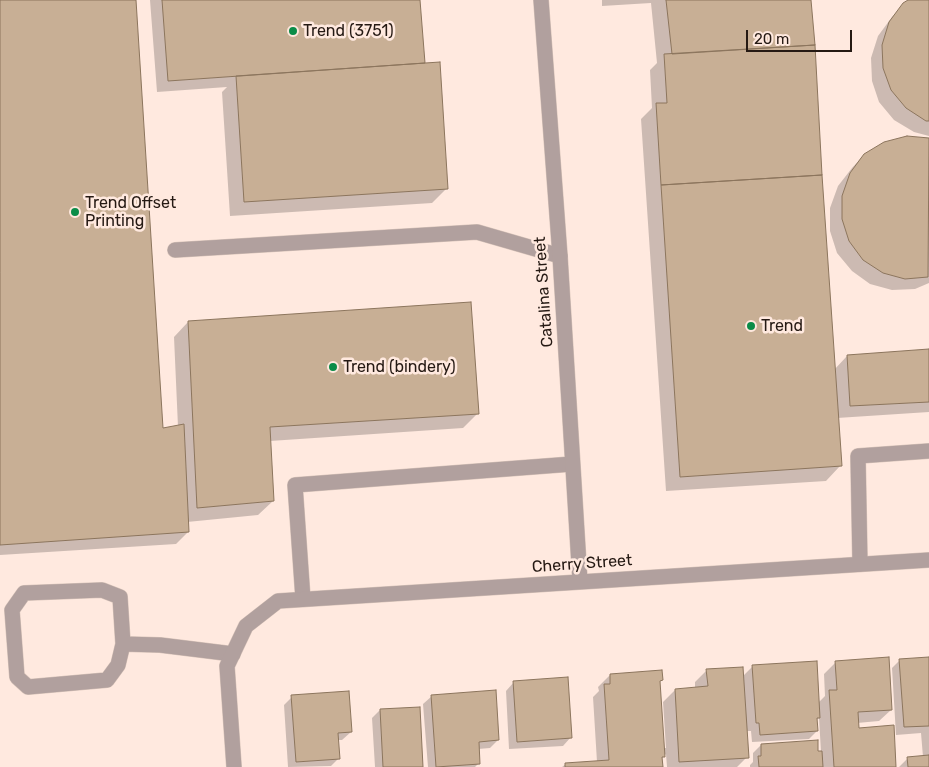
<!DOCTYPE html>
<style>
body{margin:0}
#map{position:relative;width:929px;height:767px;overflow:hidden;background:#ffe9df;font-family:Rubik,sans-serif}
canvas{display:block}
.scale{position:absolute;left:746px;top:30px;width:106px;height:22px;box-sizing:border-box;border:2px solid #251913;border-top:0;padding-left:6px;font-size:15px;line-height:18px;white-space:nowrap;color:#251913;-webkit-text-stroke:4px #ffe9df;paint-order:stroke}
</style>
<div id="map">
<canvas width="929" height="767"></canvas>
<div class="scale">20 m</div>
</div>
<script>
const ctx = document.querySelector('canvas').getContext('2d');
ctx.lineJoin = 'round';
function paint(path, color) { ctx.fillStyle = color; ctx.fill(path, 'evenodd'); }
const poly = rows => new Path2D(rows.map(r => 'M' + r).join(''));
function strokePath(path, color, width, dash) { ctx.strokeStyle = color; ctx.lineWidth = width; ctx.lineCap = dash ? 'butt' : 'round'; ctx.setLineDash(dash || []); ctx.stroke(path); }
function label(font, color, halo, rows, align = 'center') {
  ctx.font = font + ' Rubik,sans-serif'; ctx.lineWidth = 5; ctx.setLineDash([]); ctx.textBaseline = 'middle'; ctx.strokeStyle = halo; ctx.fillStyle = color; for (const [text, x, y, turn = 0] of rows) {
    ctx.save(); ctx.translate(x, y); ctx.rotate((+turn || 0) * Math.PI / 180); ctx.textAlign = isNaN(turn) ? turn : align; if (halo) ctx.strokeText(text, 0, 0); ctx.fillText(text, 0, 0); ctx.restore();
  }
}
paint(poly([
 [0,0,135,0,162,430,178,427,174,337,188,322,478,413,463,428,270,441,273,501,258,515,187,522,188,532,176,544,0,555],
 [150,0,419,0,423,62,421,64,446,189,432,203,230,216,222,92,227,87,157,92],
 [602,0,810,0,834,370,847,356,929,351,929,412,837,418,840,466,826,481,666,491,641,119,652,108,650,70,657,63,651,3,602,6],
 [910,0,929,0,929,136,914,132,894,120,879,102,872,81,871,58,878,36,892,17,904,4],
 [907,137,929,140,929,283,915,289,892,290,870,284,852,271,837,253,830,231,830,208,838,186,852,168,864,155],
 [929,658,929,767,899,767,908,758,923,757,921,733,896,735,892,668,900,660],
 [836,662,891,710,879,721,857,723,858,729,895,767,750,767,750,765,753,762,753,753,761,745,821,752,819,718,816,720,817,731,809,739,752,742,751,731,746,731,747,757,737,767,667,767,666,754,661,759,662,767,562,767,566,764,597,762,593,697,599,691,598,687,610,675,659,682,663,748,666,748,663,702,675,690,695,689,695,682,707,670,742,677,753,666,818,703,825,696,824,674],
 [514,682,571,737,563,746,509,749,506,691],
 [432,696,498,740,490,748,478,749,479,763,475,767,428,767,423,704],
 [292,697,351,732,342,740,338,740,339,758,331,766,288,767,284,705],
 [380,710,422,767,375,767,372,718]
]), '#0003');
const building = poly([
 [0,0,136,0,163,428,184,424,189,532,0,545,0,0],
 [162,0,420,0,425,63,168,81,162,0],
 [666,0,811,0,815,45,672,54,666,0],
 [908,0,929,0,929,121,926,121,906,108,891,90,883,68,882,45,889,22,903,3,908,0],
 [815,45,822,175,661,185,656,103,667,103,664,54,815,45],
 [440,62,448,189,244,202,236,76,440,62],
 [907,136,929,138,928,277,905,279,883,273,863,260,849,241,842,219,842,196,850,173,864,154,884,142,907,136],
 [822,175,842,466,680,477,661,185,822,175],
 [471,302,479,414,270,427,274,501,197,508,188,321,471,302],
 [929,349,929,402,850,406,847,355,929,349],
 [889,657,892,710,858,712,859,728,894,725,896,767,834,767,829,690,837,690,835,661,889,657],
 [929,657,929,726,904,727,899,659,929,657],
 [817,661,820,718,817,718,818,731,760,735,759,723,756,723,752,665,817,661],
 [743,667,749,758,679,762,675,689,708,686,706,669,743,667],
 [662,670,663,680,660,681,665,757,662,757,663,767,565,767,565,763,609,760,604,684,610,684,610,674,662,670],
 [568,677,572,738,517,742,513,681,568,677],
 [496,690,499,740,479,742,480,764,436,767,431,695,496,690],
 [349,691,352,732,338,733,340,759,296,762,291,695,349,691],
 [420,707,423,767,383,767,380,709,420,707],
 [818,740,818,751,822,751,823,767,759,767,758,756,761,756,761,744,818,740],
 [929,755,929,767,908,767,907,757,929,755]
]);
paint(building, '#c8af95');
strokePath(building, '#8c755d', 1);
const service = poly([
 [175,250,477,232,560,256],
 [860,564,858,456,929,451],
 [303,599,295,485,572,464],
 [123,644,118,665,107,680,28,687,17,677,12,610,24,593,102,590,120,597,123,644,160,645,233,654]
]);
const minor = poly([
 [541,0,560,256,580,581],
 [234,767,227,666,246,626,278,601,929,560]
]);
strokePath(service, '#d8c4ba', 16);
strokePath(minor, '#d8c4ba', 16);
strokePath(service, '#b1a09e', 15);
strokePath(minor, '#b1a09e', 15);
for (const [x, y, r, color] of [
 [293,31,5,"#0a8c48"],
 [75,212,5,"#0a8c48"],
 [751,326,5,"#0a8c48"],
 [333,367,5,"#0a8c48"]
]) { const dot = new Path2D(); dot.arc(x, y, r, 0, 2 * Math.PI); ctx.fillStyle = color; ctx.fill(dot); strokePath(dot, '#ffe9df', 2); }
label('16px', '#251913', '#ffe9df', [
 ["Trend (3751)",303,31],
 ["Trend Offset",85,203],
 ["Printing",85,221],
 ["Trend",761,326],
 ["Trend (bindery)",343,367]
], 'left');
label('16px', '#251913', '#ffe9df', [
 ["Catalina Street",544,292,-94],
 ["Cherry Street",582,564,-4]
]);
</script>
